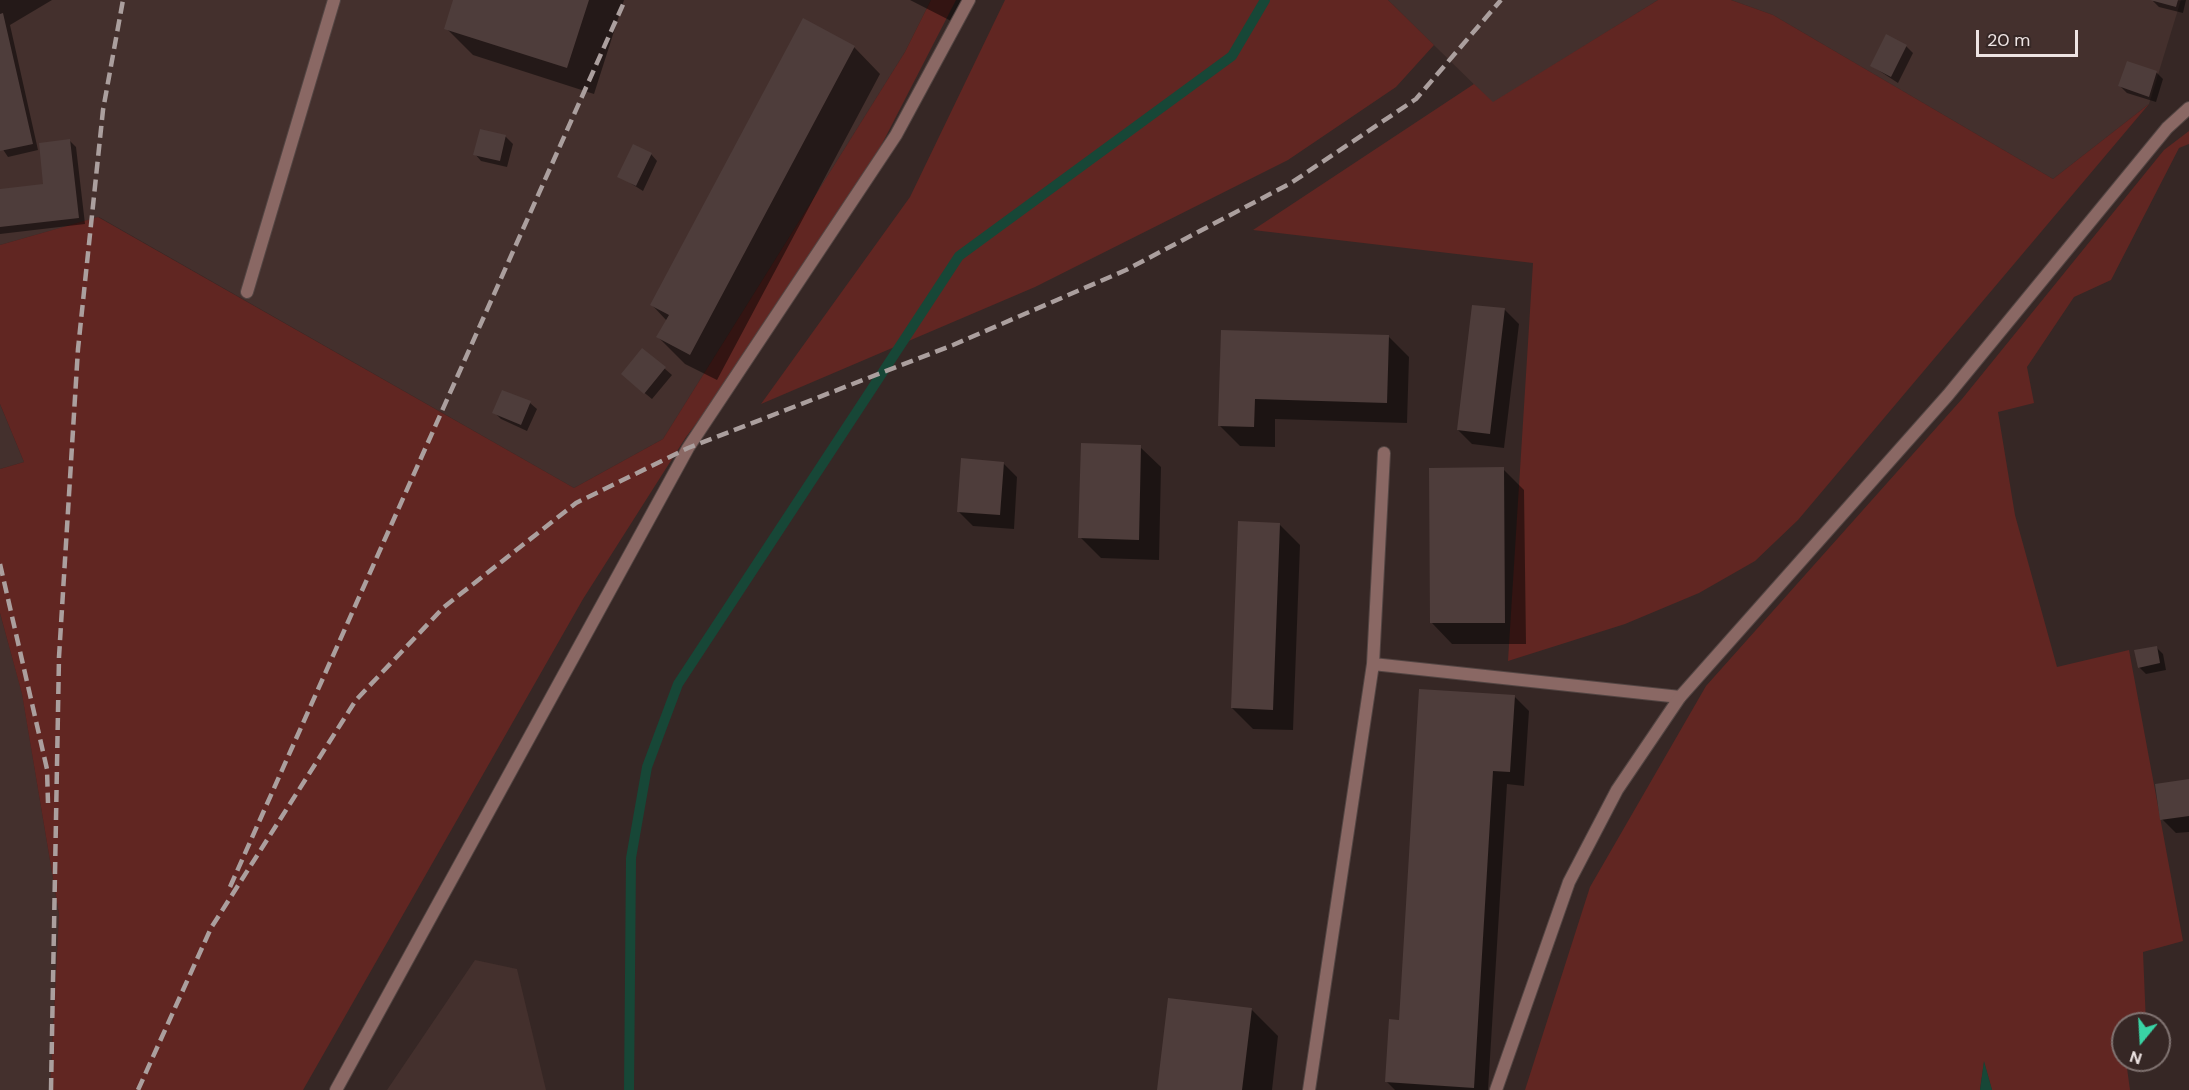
<!DOCTYPE html>
<style>
body{margin:0}
#map{position:relative;width:2189px;height:1090px;overflow:hidden;background:#362725;font-family:"DM Sans",sans-serif}
canvas{display:block}
.north{position:absolute;left:2111px;top:1012px;width:60px;height:60px;box-sizing:border-box;background:#362725;border:2px solid #807371;border-radius:50%;rotate:198deg;font-size:16px;font-weight:700;line-height:24px;text-align:center;color:#eee4e3}
.north::after{content:'';display:block;margin:auto;width:21px;height:27px;background:#39d4a5;clip-path:polygon(50% 0,100% 100%,50% 72%,0 100%)}
.scale{position:absolute;left:1976px;top:30px;width:102px;height:27px;box-sizing:border-box;border:3px solid #eee4e3;border-top:0;padding-left:8px;font-size:18px;line-height:21px;white-space:nowrap;color:#eee4e3;-webkit-text-stroke:4px #362725;paint-order:stroke}
</style>
<div id="map">
<canvas width="2189" height="1090"></canvas>
<div class="north">N</div>
<div class="scale">20 m</div>
</div>
<script>
const ctx = document.querySelector('canvas').getContext('2d');
ctx.lineJoin = 'round';
function paint(path, color) { ctx.fillStyle = color; ctx.fill(path, 'evenodd'); }
const poly = rows => new Path2D(rows.map(r => 'M' + r).join(''));
function strokePath(path, color, width, dash) { ctx.strokeStyle = color; ctx.lineWidth = width; ctx.lineCap = dash ? 'butt' : 'round'; ctx.setLineDash(dash || []); ctx.stroke(path); }
paint(poly([
 [0,0,931,0,905,52,663,439,574,488,99,217,0,245],
 [1388,0,1658,0,1493,103],
 [1731,0,2181,0,2149,104,2053,179,1773,15],
 [0,404,24,462,0,469],
 [0,613,22,693,59,914,50,1090,0,1090],
 [475,960,517,969,546,1090,387,1090]
]), '#44302d');
paint(poly([
 [931,0,956,0,848,210,770,326,686,437,583,599,303,1090,50,1090,59,914,22,694,0,613,0,469,24,462,0,404,0,245,98,217,574,488,663,439,905,52],
 [1005,0,1388,0,1434,45,1396,87,1288,160,1035,287,761,404,910,197],
 [1658,0,1731,0,1773,15,2053,179,2149,104,1798,520,1755,561,1699,593,1625,624,1508,661,1533,263,1253,230,1474,84,1493,102],
 [2189,131,2189,144,2179,148,2111,280,2074,297,2027,367,2034,403,1998,412,2015,515,2057,667,2129,650,2183,941,2143,952,2146,1024,2123,1024,2123,1060,2147,1060,2147,1064,2127,1068,2130,1090,1992,1090,1984,1062,1980,1090,1525,1090,1590,887,1706,686,1962,399,2164,150]
]), '#612622');
paint(poly([
 [1984,1061,1992,1090,1980,1090]
]), '#174737');
paint(poly([
 [0,0,52,0,10,25,38,150,8,157,0,145],
 [455,0,624,0,594,94,473,55,446,28],
 [910,0,966,0,955,23],
 [2186,0,2183,13,2159,7,2153,1],
 [1906,46,1913,53,1898,83,1872,66],
 [854,47,880,74,717,380,685,364,658,337,667,321,652,305],
 [2128,63,2157,73,2163,79,2156,102,2127,93,2120,86],
 [481,131,506,137,513,144,507,167,481,161,475,154],
 [70,141,76,147,85,224,0,234,0,191,45,186],
 [651,154,657,161,643,191,619,176],
 [1473,306,1505,310,1519,324,1504,448,1472,444,1458,430],
 [1222,331,1388,336,1409,357,1407,423,1275,419,1275,447,1240,446,1219,425],
 [643,350,672,375,652,399,630,381],
 [530,403,537,409,527,431,501,419,494,412],
 [1140,447,1161,467,1159,560,1101,558,1080,537],
 [1003,463,1017,477,1014,529,973,526,959,512],
 [1503,469,1524,490,1526,644,1452,644,1432,623],
 [1279,524,1300,545,1293,730,1253,729,1232,708],
 [2157,648,2163,654,2166,670,2146,674,2139,667],
 [1515,697,1529,711,1524,786,1507,784,1488,1090,1395,1090,1387,1082,1400,1021],
 [2189,780,2189,832,2176,833,2162,819],
 [1251,1009,1278,1036,1272,1090,1159,1090]
]), '#0007');
strokePath(poly([
 [629,1090,631,858,647,767,678,684,959,256,1232,56,1265,0]
]), '#174737', 10);
paint(poly([
 [453,0,589,0,567,68,444,29],
 [2150,0,2178,0,2176,7],
 [3,13,33,144,0,151,0,14],
 [803,18,855,46,690,355,656,337,669,315,650,305],
 [1886,34,1907,45,1891,77,1870,66],
 [2127,61,2157,71,2149,97,2118,86],
 [480,129,506,135,500,161,473,155],
 [70,139,79,218,0,227,0,189,43,184,39,143],
 [633,144,652,153,636,186,617,177],
 [1472,305,1505,308,1490,434,1457,430],
 [1221,330,1389,335,1387,403,1255,399,1254,427,1218,426],
 [642,348,666,367,644,394,621,374],
 [502,390,531,401,521,425,492,413],
 [1081,443,1141,445,1139,540,1078,538],
 [961,458,1004,462,1000,515,957,512],
 [1504,467,1505,623,1430,623,1429,468],
 [1238,521,1280,523,1273,710,1231,708],
 [2157,646,2160,663,2138,668,2134,650],
 [1419,689,1515,695,1510,772,1493,771,1474,1088,1385,1082,1389,1019,1399,1020],
 [2189,779,2189,816,2160,820,2155,784],
 [1168,998,1252,1008,1242,1090,1157,1090]
]), '#4e3d3b');
const service = poly([
 [247,292,334,0],
 [1373,664,1384,453],
 [1309,1090,1373,664,1680,697]
]);
const minor = poly([
 [336,1090,688,448,896,135,969,0],
 [1496,1090,1569,882,1617,790,1680,697,1948,395,2167,128,2189,108]
]);
strokePath(service, '#534543', 14);
strokePath(minor, '#534543', 14);
strokePath(service, '#8a6864', 12);
strokePath(minor, '#8a6864', 12);
strokePath(poly([
 [0,564,47,769,48,803],
 [230,887,625,0],
 [51,1090,59,657,78,349,103,110,123,0],
 [138,1090,211,928,356,700,444,607,576,503,688,448,953,345,1126,270,1291,183,1416,99,1501,0]
]), '#ab9f9e', 4.5, [12, 6]);
</script>
